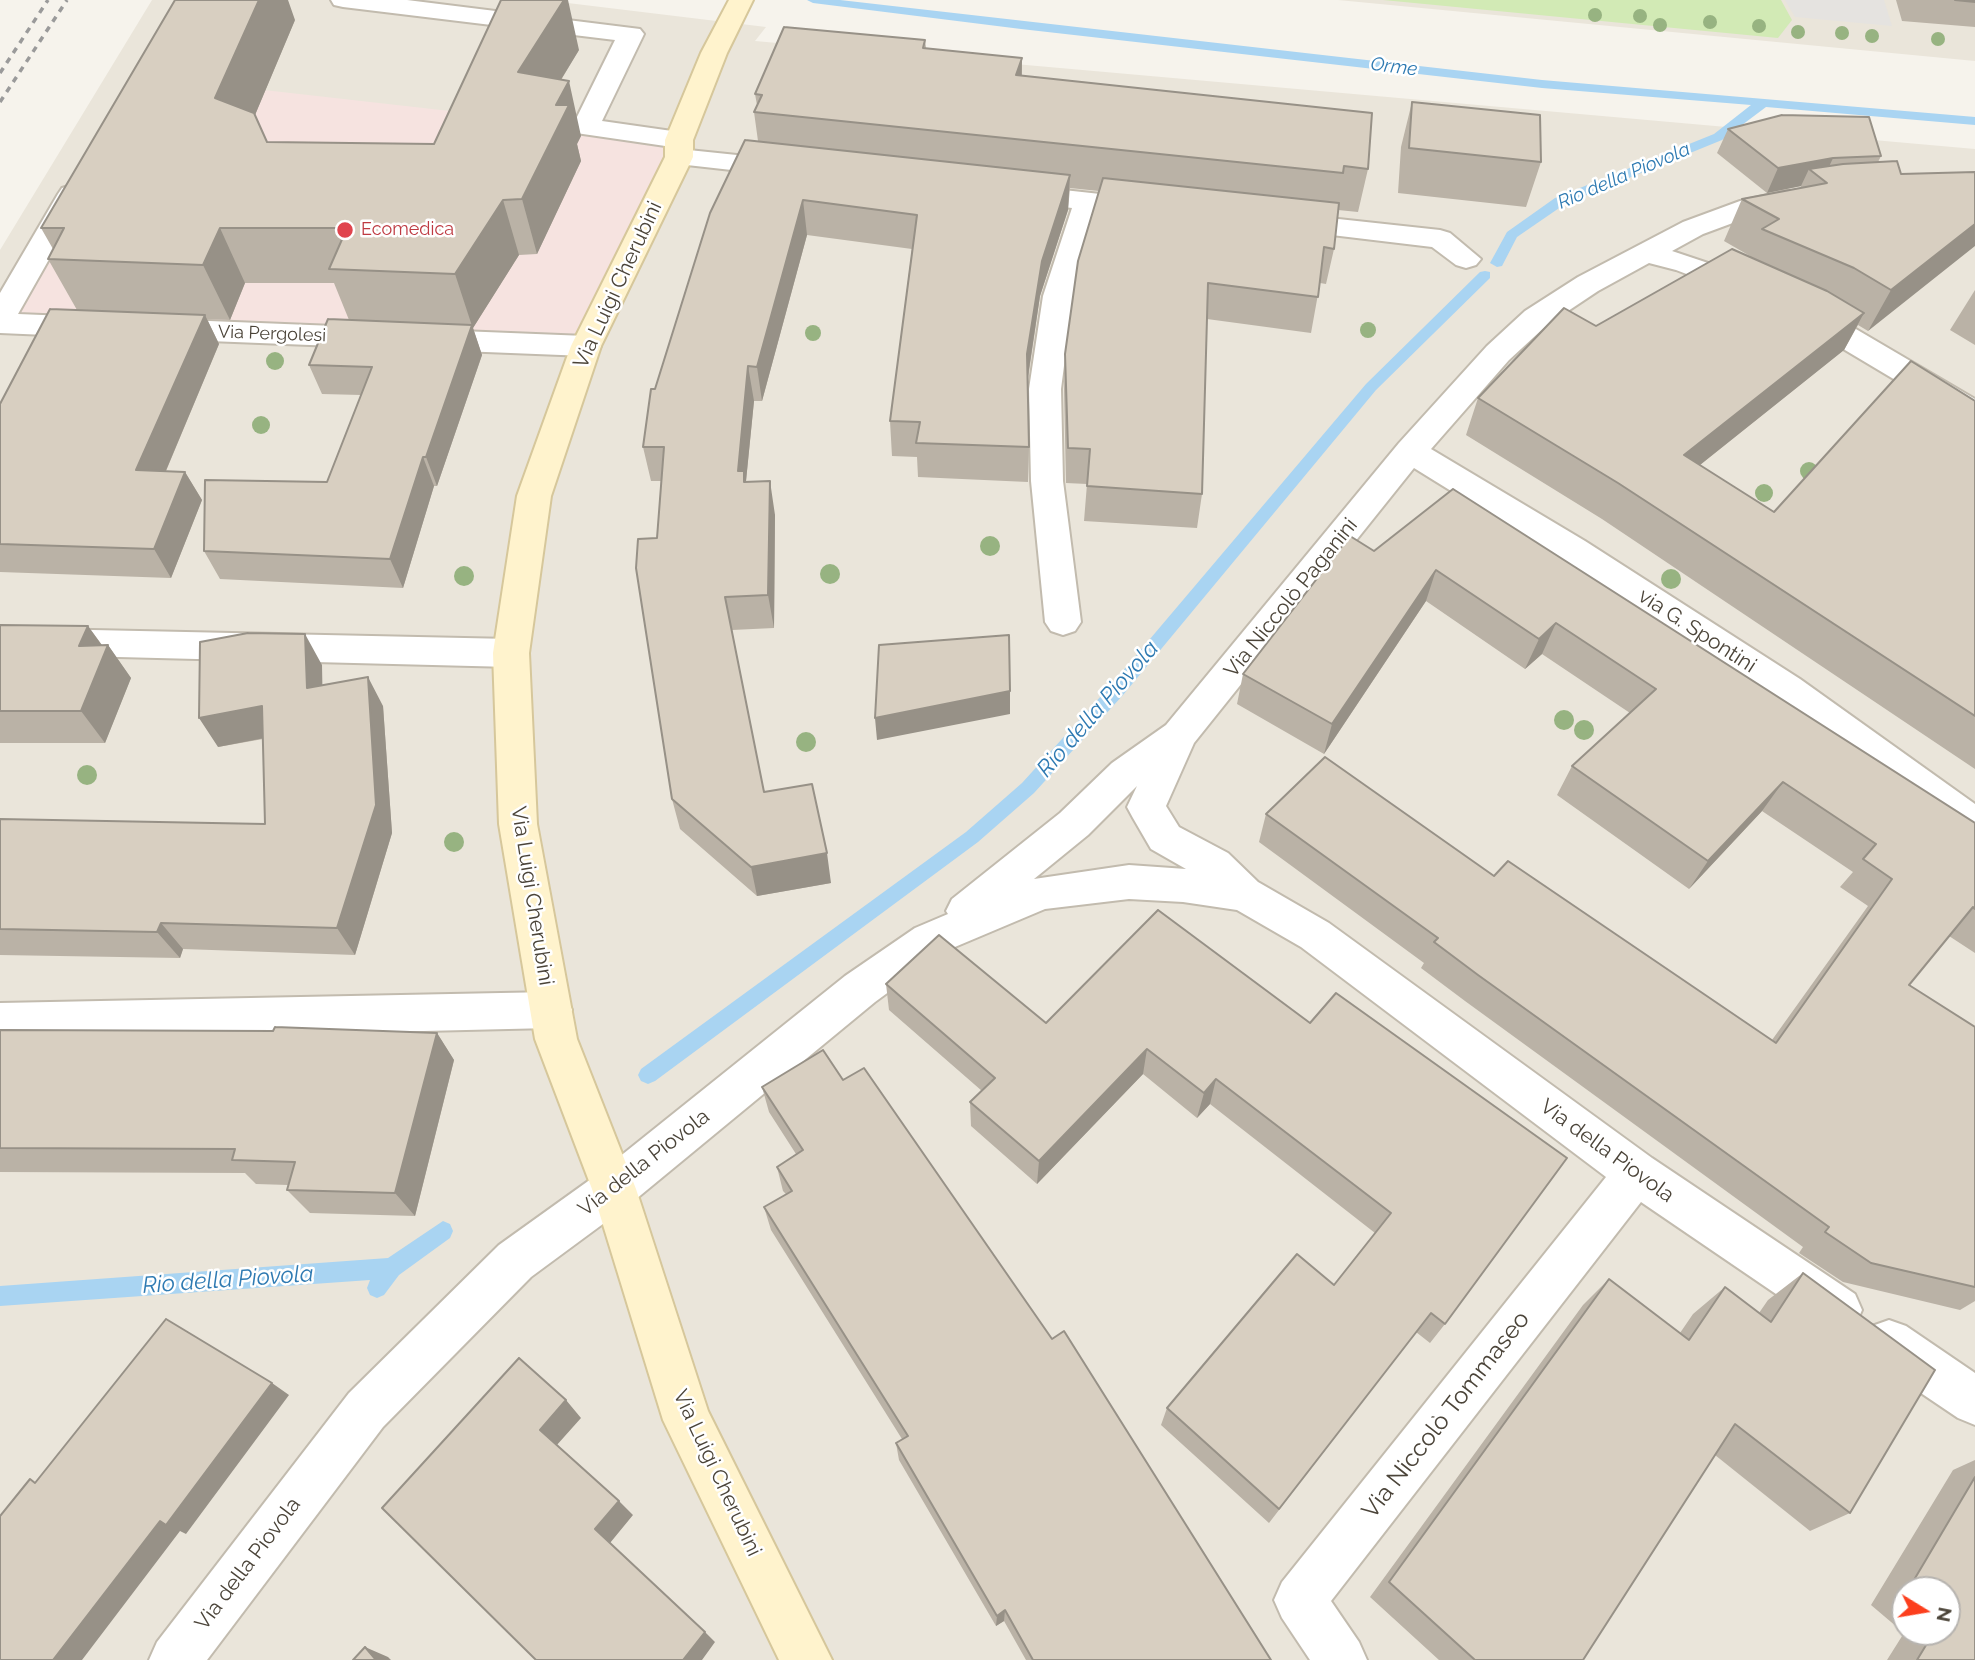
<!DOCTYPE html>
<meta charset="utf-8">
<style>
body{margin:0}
#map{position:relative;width:1975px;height:1660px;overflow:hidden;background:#f6f3ec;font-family:Raleway,sans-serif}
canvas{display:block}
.north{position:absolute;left:1891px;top:1576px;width:70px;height:70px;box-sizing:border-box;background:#fff;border:2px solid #b7b4b0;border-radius:50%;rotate:101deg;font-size:19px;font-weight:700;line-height:28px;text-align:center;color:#4b4439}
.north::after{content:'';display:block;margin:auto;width:24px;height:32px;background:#fc3f1d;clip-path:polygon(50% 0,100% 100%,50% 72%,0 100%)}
</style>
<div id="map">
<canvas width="1975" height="1660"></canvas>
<div class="north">N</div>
</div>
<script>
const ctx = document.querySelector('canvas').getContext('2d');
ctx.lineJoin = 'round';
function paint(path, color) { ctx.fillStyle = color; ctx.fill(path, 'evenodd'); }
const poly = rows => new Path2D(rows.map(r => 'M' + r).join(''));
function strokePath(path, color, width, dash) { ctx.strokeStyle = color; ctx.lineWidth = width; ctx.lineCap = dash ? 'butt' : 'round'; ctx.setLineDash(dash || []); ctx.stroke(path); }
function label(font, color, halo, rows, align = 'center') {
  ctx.font = font + ' Raleway,sans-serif'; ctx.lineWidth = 5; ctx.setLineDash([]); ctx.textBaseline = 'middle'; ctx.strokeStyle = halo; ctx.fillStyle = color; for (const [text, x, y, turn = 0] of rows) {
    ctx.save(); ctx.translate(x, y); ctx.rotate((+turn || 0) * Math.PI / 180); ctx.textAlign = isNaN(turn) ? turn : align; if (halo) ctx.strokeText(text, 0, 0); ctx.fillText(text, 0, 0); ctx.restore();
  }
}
paint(poly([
 [152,0,543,0,766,27,755,41,1975,149,1975,1660,0,1660,0,250],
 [1905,1590,1947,1590,1947,1632,1905,1632],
 [1338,0,1975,0,1975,61]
]), '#eae5da');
paint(poly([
 [140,76,556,123,679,140,586,346,0,319]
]), '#f6e3e0');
paint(poly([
 [1383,0,1781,0,1792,20,1778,38]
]), '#d2eab5');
paint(poly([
 [1785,0,1884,0,1892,26,1795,17]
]), '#e5e3e0');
paint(poly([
 [807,0,840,0,1542,80,1975,117,1975,125,1766,107,1722,140,1565,204,1517,237,1502,266,1497,267,1490,263,1507,232,1555,198,1714,134,1751,105,1542,88,1021,29,813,3,807,0],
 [1485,271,1490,272,1490,278,1376,390,1123,695,1034,793,978,842,655,1081,648,1084,641,1081,638,1075,641,1069,966,832,1022,783,1111,685,1366,384,1480,272,1485,271],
 [443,1221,450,1224,453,1231,450,1238,399,1275,384,1295,377,1298,370,1295,367,1288,370,1280,0,1306,0,1286,388,1258,443,1221]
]), '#a9d4f2');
const minor = poly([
 [331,0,407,0,640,29,644,34,602,121,679,132,689,134,693,140,689,146,679,148,576,133,572,127,615,40,343,7,334,5,331,0],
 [679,149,785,160,795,162,799,168,795,174,785,176,669,163,665,157,669,151,679,149],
 [72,185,82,188,86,194,18,314,92,317,103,320,107,327,103,334,92,337,0,333,0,293,58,194,62,188,72,185],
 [1018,185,1146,199,1156,202,1160,208,1156,214,1146,217,1099,211,1073,296,1061,389,1063,481,1081,622,1075,631,1063,635,1051,631,1045,622,1031,481,1029,389,1043,296,1072,208,1008,200,1004,194,1008,188,1018,185],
 [1787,191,1797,194,1801,200,1797,206,1757,214,1703,234,1672,251,1759,280,1764,287,1759,294,1749,296,1739,294,1676,270,1649,263,1598,291,1547,325,1509,360,1431,449,1585,541,1800,679,1975,804,1975,841,1961,836,1774,699,1561,559,1414,468,1194,743,1166,806,1179,827,1228,853,1258,882,1329,923,1652,1158,1855,1294,1862,1310,1855,1326,1839,1333,1823,1326,1641,1202,1331,1601,1359,1642,1367,1660,1310,1660,1282,1618,1274,1600,1282,1582,1606,1177,1301,947,1237,910,1183,902,1129,899,1045,909,943,952,875,1002,630,1204,614,1210,598,1204,592,1189,598,1174,845,976,915,928,948,914,946,911,952,899,1060,813,1112,763,1166,725,1399,443,1487,346,1525,311,1578,277,1683,222,1740,201,1787,191],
 [1137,786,1127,807,1133,818,1151,849,1186,869,1129,865,1034,879,1088,835,1137,786],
 [1283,213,1440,230,1450,233,1481,259,1476,265,1466,268,1456,265,1432,247,1273,228,1269,222,1273,216,1283,213],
 [1804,302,1815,305,1975,399,1975,424,1964,421,1793,319,1789,312,1793,305,1804,302],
 [159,319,586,336,597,339,601,346,597,353,586,356,159,339,148,336,144,329,148,322,159,319],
 [0,628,511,639,524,643,529,653,524,663,511,667,0,654,0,628],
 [551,992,566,997,572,1010,566,1023,551,1028,0,1041,0,1003,551,992],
 [1889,1320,1906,1326,1975,1373,1975,1425,1958,1418,1872,1360,1866,1343,1872,1326,1889,1320]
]);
const tertiary = poly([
 [614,1168,630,1174,636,1189,630,1204,531,1277,383,1427,207,1660,149,1660,157,1642,349,1393,499,1245,598,1174,614,1168]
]);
const secondary = poly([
 [729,0,753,0,727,53,693,140,693,157,601,346,551,496,529,653,537,824,577,1039,636,1189,708,1411,832,1660,779,1660,663,1420,592,1189,535,1039,499,824,493,653,517,496,571,346,665,157,665,140,701,53,729,0]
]);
strokePath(minor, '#c2bbae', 4);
strokePath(tertiary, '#c2bbae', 4);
strokePath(secondary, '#d6c79b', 4);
paint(minor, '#fff');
paint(tertiary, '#fff');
paint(secondary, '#fff3cd');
strokePath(poly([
 [0,73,48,0],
 [0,102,67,0]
]), '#9a9a9a', 3.5, [6, 6]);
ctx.fillStyle = '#97b381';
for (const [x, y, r] of [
 [1595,15,7],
 [1640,16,7],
 [1710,22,7],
 [1660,25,7],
 [1759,26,7],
 [1798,32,7],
 [1842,33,7],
 [1872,36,7],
 [1938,39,7],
 [1368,330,8],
 [813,333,8],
 [275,361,9],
 [261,425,9],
 [1809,471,9],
 [1764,493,9],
 [990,546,10],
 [830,574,10],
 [464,576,10],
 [1671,579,10],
 [1564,720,10],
 [1584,730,10],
 [806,742,10],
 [87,775,10],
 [454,842,10]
]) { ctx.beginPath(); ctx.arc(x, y, r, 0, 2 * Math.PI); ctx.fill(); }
paint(poly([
 [1896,0,1975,0,1975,27,1902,21],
 [295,20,255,115,267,142,434,144,579,50,561,80,581,136,577,144,581,161,537,254,519,255,473,328,482,355,437,486,434,486,403,588,220,579,204,551,327,482,361,395,322,394,309,365,349,320,334,283,245,283,230,320,207,319,219,344,166,471,185,472,202,500,171,578,0,572,0,404,77,310,48,259,53,249,41,228],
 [925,40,926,48,1022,58,1022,76,1368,169,1358,212,1338,210,1334,249,1326,284,1320,283,1311,333,1207,319,1202,494,1197,528,1084,521,1087,484,1066,483,1064,389,1065,354,1099,191,1070,188,1068,210,1040,296,1028,379,1029,447,1028,482,918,477,917,457,892,456,890,421,912,249,807,235,762,401,754,401,746,481,775,515,774,628,732,630,764,792,831,883,757,896,680,829,672,799,657,538,661,481,651,481,643,447,655,389,758,141,754,112,757,105,755,94],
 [1412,102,1541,162,1526,207,1398,193,1401,147],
 [1728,129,1881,156,1878,162,1901,174,1975,172,1868,331,1858,325,1844,350,1700,465,1774,512,1975,401,1975,769,1602,519,1466,435,1478,398,1596,326,1749,256,1750,256,1724,241,1742,199,1800,188,1801,186,1767,193,1717,153],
 [1975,290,1975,345,1950,330],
 [1453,489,1975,823,1975,953,1949,936,1909,985,1975,1027,1975,1301,1960,1310,1843,1282,1799,1253,1803,1247,1465,1001,1421,968,1424,963,1259,842,1266,814,1494,876,1772,1040,1868,906,1840,887,1853,872,1762,811,1689,889,1557,795,1572,766,1630,713,1542,654,1525,669,1426,601,1324,754,1237,704,1243,674,1374,551],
 [0,625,88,626,102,645,108,645,131,678,105,743,0,743],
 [322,665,322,685,383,706,392,833,355,955,183,949,180,958,0,955,0,819,265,824,263,739,218,747],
 [886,984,1046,1023,1310,1023,1445,1324,1430,1343,1416,1332,1269,1523,1161,1425,1167,1408,1334,1285,1375,1233,1210,1104,1197,1118,1143,1074,1037,1184,971,1126,970,1102,982,1091,889,1010],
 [0,1030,437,1033,454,1060,415,1216,310,1213,287,1190,288,1185,256,1184,245,1173,0,1172],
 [843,1080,1271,1660,1026,1660,1004,1621,996,1626,899,1460,896,1443,902,1439,771,1230,764,1207,786,1194,783,1191,777,1167,796,1154,769,1112,762,1087],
 [1803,1273,1850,1513,1810,1531,1715,1455,1583,1660,1439,1660,1370,1597,1583,1305,1609,1279,1680,1333,1693,1314,1725,1287,1759,1313,1768,1300],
 [1975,1460,1975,1660,1887,1660,1904,1633,1871,1605,1953,1470],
 [1905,1590,1947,1590,1947,1632,1905,1632]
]), '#bab2a6');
paint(poly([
 [259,0,288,0,295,20,239,153,215,98],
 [564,0,568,0,579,50,532,127,518,72],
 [1022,58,1021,101,1016,75],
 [569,81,581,136,577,144,581,161,537,254,522,199,556,105],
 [1833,158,1823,180,1809,169,1801,186,1767,193,1778,168],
 [1070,175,1068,210,1040,296,1026,389,1027,354,1042,261],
 [503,200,519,255,473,328,482,355,437,486,426,457,472,326,455,274],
 [803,200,807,235,762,401,757,367],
 [1975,224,1975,246,1868,331,1891,290],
 [220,228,245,283,230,320,203,265],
 [1864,313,1844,350,1666,492,1684,455],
 [205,315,219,344,154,499,136,470],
 [748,366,754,401,746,481,750,505,738,471],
 [423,457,434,486,403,588,390,559],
 [185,472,202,500,171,578,154,549],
 [770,481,775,515,774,628,768,595],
 [1436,570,1426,601,1324,754,1332,724],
 [1556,623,1542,654,1525,669,1539,639],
 [88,626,106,651,108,645,131,678,105,743,81,711,79,646],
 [305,634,322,665,323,718,307,688],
 [368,677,383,706,392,833,355,955,337,928],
 [1010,691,1010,714,877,740,875,718],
 [262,706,280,735,218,747,199,718],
 [1783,782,1762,811,1689,889,1708,861],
 [827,853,831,883,757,896,751,867],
 [161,923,183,949,180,958,157,932],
 [437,1033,454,1060,415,1216,395,1193],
 [1147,1049,1143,1074,1037,1184,1039,1161],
 [1216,1079,1210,1104,1197,1118,1204,1093],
 [272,1383,289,1395,186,1534,180,1531,82,1660,53,1660,160,1521],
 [566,1400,581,1418,556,1446,540,1430],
 [619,1501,633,1515,610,1543,595,1529],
 [1005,1610,1004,1621,996,1626,997,1616],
 [705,1632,715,1642,702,1660,683,1660],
 [365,1647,388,1657,391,1660,376,1660]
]), '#979187');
const building = poly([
 [175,0,259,0,215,98,254,113,267,142,434,144,501,0,564,0,518,72,569,81,556,105,569,105,522,199,503,200,455,274,329,269,347,228,220,228,203,265,48,259,64,228,41,228,175,0],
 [1955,0,1975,0,1975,2,1955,0],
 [784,27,925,40,923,48,1022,58,1016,75,1372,113,1368,169,1344,166,1343,173,754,112,762,95,755,94,784,27],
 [1412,102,1540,115,1541,162,1409,148,1412,102],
 [1782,115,1869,117,1881,156,1833,158,1778,168,1728,129,1782,115],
 [745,140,1070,175,1042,261,1027,354,1029,447,916,443,920,422,890,421,917,215,803,200,757,367,748,366,738,471,744,471,744,482,770,481,768,595,725,597,764,792,812,784,827,853,751,867,672,799,636,568,638,539,657,538,664,447,643,447,651,389,655,389,710,213,745,140],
 [1897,161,1901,174,1975,172,1975,224,1891,290,1854,268,1762,229,1779,219,1742,199,1827,183,1809,169,1843,164,1897,161],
 [1103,178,1339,203,1334,249,1324,247,1318,297,1208,283,1202,494,1087,486,1090,449,1068,448,1065,354,1078,261,1103,178],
 [1732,249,1827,291,1864,313,1684,455,1774,512,1911,361,1975,401,1975,716,1618,483,1478,398,1564,308,1596,326,1732,249],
 [50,309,205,315,136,470,185,472,154,549,0,544,0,404,50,309],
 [328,319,472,325,426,457,423,457,390,559,204,551,205,480,327,482,372,367,309,365,328,319],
 [1453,489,1975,823,1975,909,1973,907,1909,985,1975,1027,1975,1287,1871,1263,1825,1232,1829,1227,1478,975,1434,942,1438,938,1266,814,1325,757,1494,876,1508,861,1776,1043,1892,879,1863,859,1876,844,1783,782,1708,861,1572,766,1656,689,1556,623,1539,639,1436,570,1332,724,1243,674,1350,536,1374,551,1453,489],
 [0,625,88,626,79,646,108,645,81,711,0,711,0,625],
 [248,633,305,634,307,688,368,677,376,805,337,928,161,923,157,932,0,929,0,819,265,824,262,706,199,718,200,642,248,633],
 [1009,635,1010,691,875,718,879,645,1009,635],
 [1158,910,1310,1023,1336,993,1567,1158,1445,1324,1431,1313,1279,1509,1167,1408,1297,1254,1334,1285,1391,1213,1216,1079,1204,1093,1147,1049,1039,1161,970,1102,995,1078,886,984,939,935,1046,1023,1158,910],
 [275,1027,437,1033,395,1193,287,1190,295,1162,232,1160,235,1149,0,1148,0,1030,273,1031,275,1027],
 [823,1050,843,1080,864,1068,1052,1339,1064,1331,1271,1660,1033,1660,1005,1610,997,1616,896,1443,908,1436,764,1207,792,1191,777,1167,803,1150,762,1087,823,1050],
 [1803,1273,1935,1370,1850,1513,1735,1424,1583,1660,1475,1660,1389,1582,1609,1279,1689,1340,1725,1287,1771,1322,1803,1273],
 [166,1319,272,1383,166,1525,160,1521,53,1660,0,1660,0,1516,30,1479,35,1483,166,1319],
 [519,1358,566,1400,540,1430,619,1501,595,1529,705,1632,683,1660,536,1660,382,1508,519,1358],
 [1975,1477,1975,1660,1917,1660,1934,1632,1947,1632,1947,1590,1908,1590,1975,1477],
 [365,1647,376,1660,353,1660,365,1647]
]);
paint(building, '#d8cfc1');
strokePath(building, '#979187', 2);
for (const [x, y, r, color] of [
 [345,230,9,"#e0444e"]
]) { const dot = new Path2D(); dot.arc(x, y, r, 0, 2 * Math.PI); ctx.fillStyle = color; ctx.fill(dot); strokePath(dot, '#fff', 2.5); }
label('18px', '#be3a42', '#fff', [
 ["Ecomedica",361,230]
], 'left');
label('18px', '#4b4439', '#fff', [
 ["Via Pergolesi",272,334,2]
]);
label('italic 19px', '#2e7ab2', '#fff', [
 ["Orme",1394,67,7],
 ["Rio della Piovola",1624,176,-23]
]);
label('21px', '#4b4439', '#fff', [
 ["Via Luigi Cherubini",618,285,-65],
 ["Via Niccolò Paganini",1291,598,-51],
 ["via G. Spontini",1697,631,33],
 ["Via Luigi Cherubini",532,896,81],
 ["Via della Piovola",1607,1151,36],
 ["Via della Piovola",644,1163,-38],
 ["Via Luigi Cherubini",717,1473,65],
 ["Via della Piovola",248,1564,-53]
]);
label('italic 23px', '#2e7ab2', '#fff', [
 ["Rio della Piovola",1098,709,-49],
 ["Rio della Piovola",228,1280,-4]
]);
label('24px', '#4b4439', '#fff', [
 ["Via Niccolò Tommaseo",1446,1415,-52]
]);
</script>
